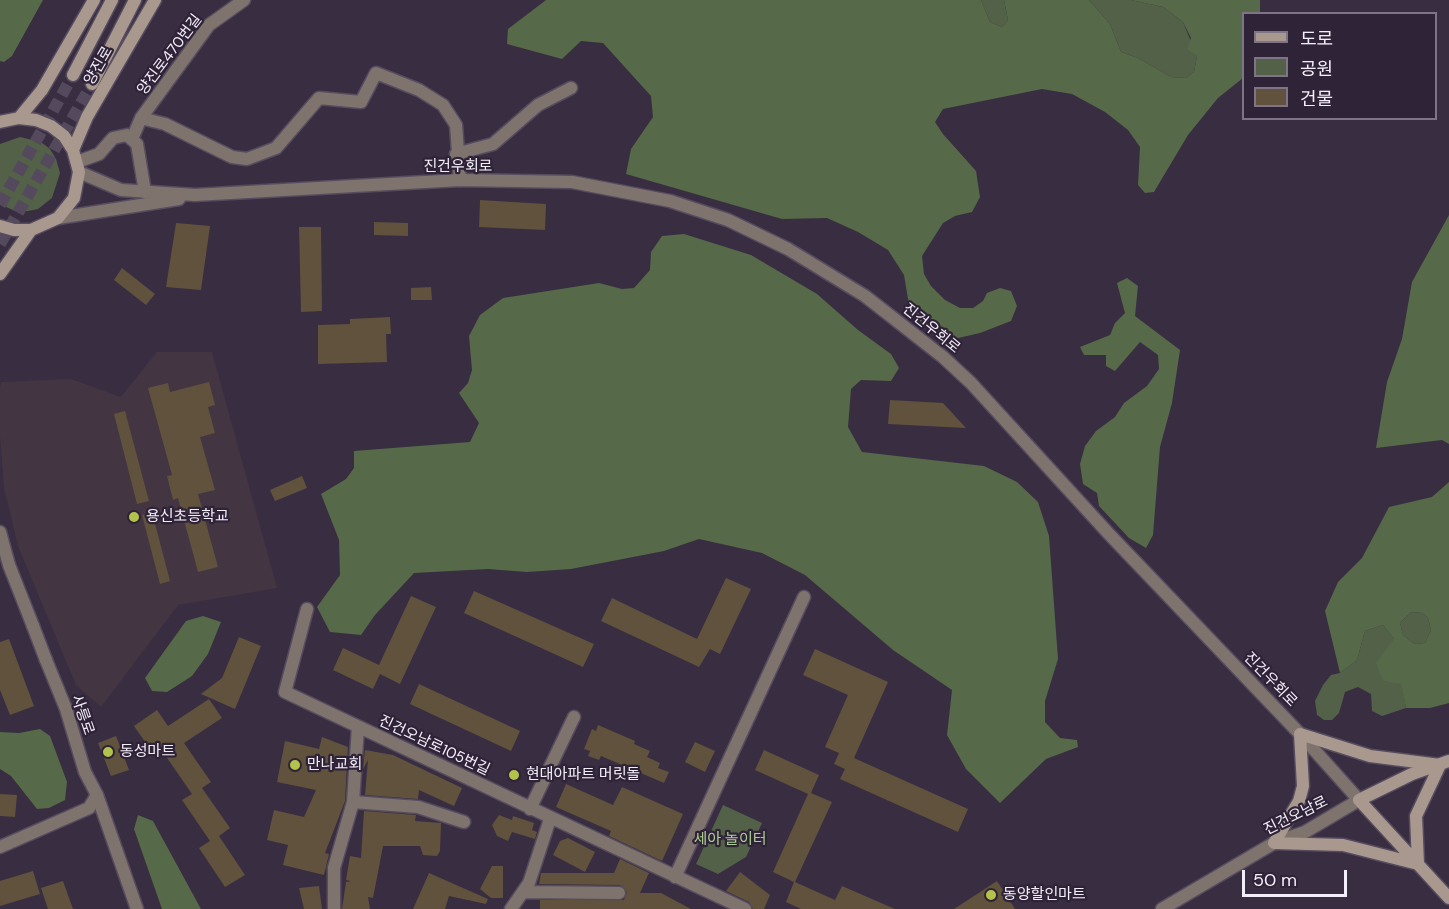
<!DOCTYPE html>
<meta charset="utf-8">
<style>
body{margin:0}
#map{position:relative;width:1449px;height:909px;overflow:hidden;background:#392d41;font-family:"DM Sans","Noto Sans KR",sans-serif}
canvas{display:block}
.legend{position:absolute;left:1242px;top:12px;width:195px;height:108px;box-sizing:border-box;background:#2f2337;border:2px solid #7e7485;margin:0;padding:8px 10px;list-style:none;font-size:18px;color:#f4edfa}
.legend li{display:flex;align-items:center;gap:12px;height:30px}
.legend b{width:30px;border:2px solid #7e7485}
.scale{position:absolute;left:1242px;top:870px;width:105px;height:27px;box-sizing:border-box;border:3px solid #f4edfa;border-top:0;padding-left:8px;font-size:18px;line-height:21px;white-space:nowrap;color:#f4edfa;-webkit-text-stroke:4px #2f2337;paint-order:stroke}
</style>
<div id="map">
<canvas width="1449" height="909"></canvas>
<ul class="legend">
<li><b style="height:8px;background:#a9988e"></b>도로</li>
<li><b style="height:16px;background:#526147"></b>공원</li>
<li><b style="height:16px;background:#60523d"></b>건물</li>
</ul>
<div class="scale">50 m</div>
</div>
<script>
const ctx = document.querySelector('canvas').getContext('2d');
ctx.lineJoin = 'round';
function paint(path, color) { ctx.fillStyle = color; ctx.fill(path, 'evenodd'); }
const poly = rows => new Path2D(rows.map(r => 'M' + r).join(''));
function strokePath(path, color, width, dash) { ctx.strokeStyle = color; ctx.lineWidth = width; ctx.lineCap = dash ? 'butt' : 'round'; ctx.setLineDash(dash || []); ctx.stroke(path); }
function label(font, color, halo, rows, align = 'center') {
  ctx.font = font + ' "DM Sans","Noto Sans KR",sans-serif'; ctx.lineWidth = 4.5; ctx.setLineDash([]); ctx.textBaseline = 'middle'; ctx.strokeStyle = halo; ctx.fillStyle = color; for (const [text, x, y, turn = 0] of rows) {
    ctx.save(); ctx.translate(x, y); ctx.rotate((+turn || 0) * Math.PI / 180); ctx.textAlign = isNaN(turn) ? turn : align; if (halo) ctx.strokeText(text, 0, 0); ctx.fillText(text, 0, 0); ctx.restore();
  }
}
paint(poly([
 [157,352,212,352,277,588,178,605,101,707,76,685,18,546,4,488,0,437,0,387,1,382,71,379,121,397]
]), '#443542');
paint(poly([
 [981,0,1004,0,1008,20,1002,27,990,22],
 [1089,0,1131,0,1163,7,1183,22,1197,56,1194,72,1186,78,1171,77,1138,58,1121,52,1110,24],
 [20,137,41,142,50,149,56,159,60,173,52,198,38,209,28,211,17,212,0,204,0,144],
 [1411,612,1423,613,1428,618,1431,630,1425,643,1414,644,1403,635,1400,623],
 [1383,625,1394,639,1406,708,1382,716,1372,711,1371,694,1358,687,1345,692,1339,713,1332,720,1324,720,1317,715,1315,701,1323,685,1331,675,1340,673,1357,660,1365,631],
 [723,805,762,823,746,857,718,874,696,864]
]), '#526147');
paint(poly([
 [0,0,43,0,12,56,4,62,0,61],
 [546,0,981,0,990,22,1002,27,1008,20,1004,0,1089,0,1110,24,1121,52,1138,58,1171,77,1186,78,1194,72,1197,56,1187,49,1191,38,1183,22,1163,7,1131,0,1260,0,1260,13,1244,14,1243,78,1218,98,1188,135,1154,192,1145,193,1138,185,1140,147,1128,130,1105,112,1072,94,1042,89,943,109,935,122,943,134,976,171,980,197,972,212,955,216,943,223,922,256,924,274,931,286,945,300,960,308,973,308,983,301,987,293,1000,288,1011,291,1017,306,1011,321,980,333,941,342,910,311,904,275,888,250,858,232,827,218,782,219,626,174,631,149,653,117,651,96,603,43,581,41,562,59,507,44,508,29],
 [1449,215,1449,444,1442,440,1376,448,1387,382,1402,339,1412,282],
 [684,234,751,255,817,294,858,330,891,354,899,368,891,381,861,380,851,389,848,427,862,452,984,466,1017,482,1038,502,1049,536,1058,659,1045,701,1045,722,1060,738,1077,740,1078,747,1046,759,1000,803,966,769,947,735,952,690,893,650,805,575,762,553,699,539,664,551,571,569,527,572,488,569,414,573,375,615,361,635,330,632,317,607,340,575,339,540,321,494,346,479,354,468,354,451,470,442,479,423,459,393,468,383,472,370,469,336,480,315,503,298,599,283,622,289,634,288,650,270,651,252,662,236],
 [1127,278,1138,286,1135,316,1180,350,1172,403,1160,447,1153,535,1146,548,1129,538,1099,506,1097,493,1083,484,1080,464,1085,446,1096,431,1115,417,1124,403,1147,386,1159,369,1158,355,1140,342,1115,371,1106,366,1106,355,1084,355,1080,347,1110,335,1115,323,1125,313,1117,283],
 [1449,482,1449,703,1430,708,1406,708,1401,684,1383,681,1376,663,1394,639,1383,625,1365,631,1357,660,1340,673,1325,611,1338,582,1362,558,1389,507,1432,497],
 [1411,612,1423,613,1428,618,1431,630,1425,643,1414,644,1403,635,1400,623],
 [203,616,221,622,208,654,192,676,167,692,152,691,145,678,186,621],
 [40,729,50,736,67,782,65,800,49,808,37,809,11,776,0,769,0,732,19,733],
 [138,815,153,821,201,909,162,909,134,829]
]), '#566948');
paint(poly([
 [480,200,546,204,545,230,479,227],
 [374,222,408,223,408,236,374,235],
 [176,223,210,226,201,290,166,287],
 [299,227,321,227,322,311,301,312],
 [122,268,155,294,146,305,114,280],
 [431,287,432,300,411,300,411,288],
 [390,317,391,334,386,334,387,362,318,364,318,325,350,324,350,319],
 [209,382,215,405,208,407,215,433,200,437,215,490,198,494,218,567,198,572,178,498,173,500,167,476,172,475,148,388,168,383,170,392],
 [890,400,943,403,966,428,888,424],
 [125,411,149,501,137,504,114,414],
 [302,476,307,488,275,501,270,490],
 [152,512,170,581,160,584,142,515],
 [726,578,751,589,720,654,710,649,699,667,601,621,612,598,697,639],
 [474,591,594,644,583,667,464,613],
 [411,596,436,607,400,684,380,674,373,689,333,670,343,648,379,665],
 [239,637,261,646,235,709,201,694,222,678],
 [9,639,34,706,10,715,0,690,0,642],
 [815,649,888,682,854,758,968,809,958,832,840,779,845,769,834,764,839,753,825,747,848,695,803,675],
 [419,684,520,731,511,751,410,704],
 [209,699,222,718,184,743,211,782,202,788,230,828,219,836,245,875,225,887,199,848,210,841,182,800,192,794,165,755,157,759,134,726,157,710,168,726],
 [598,725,635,741,634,744,650,751,647,757,660,763,658,768,669,772,664,783,601,756,599,760,588,756,590,751,584,749,592,729,596,731],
 [116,736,129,770,111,776,98,743],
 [322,737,348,747,345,801,325,853,329,854,324,875,283,865,288,845,267,840,274,810,304,817,316,790,277,782,285,741,319,749],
 [695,742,715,751,705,772,685,762],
 [365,750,393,755,462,788,454,806,419,790,418,799,365,795,368,760,363,769],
 [764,750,819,775,811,793,832,802,795,882,835,900,842,886,895,909,801,909,786,902,794,882,773,872,808,794,755,770],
 [566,784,613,805,622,787,683,814,662,861,609,836,611,831,556,807],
 [0,794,17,795,15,817,0,816],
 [364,811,416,815,415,821,441,823,440,851,437,856,423,855,420,846,383,846,373,898,368,897,370,909,342,909,346,882,351,881,346,880,350,856,361,858],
 [499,815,512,820,513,816,534,823,532,830,537,832,535,839,512,832,508,841,497,836,492,825],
 [568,838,595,852,585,872,553,855,560,841],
 [620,859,649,873,640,893,661,893,691,909,540,909,540,900,624,900,627,892,620,885,539,884,541,873,614,873],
 [492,866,503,866,503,898,491,898,480,889],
 [33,871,40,894,0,906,0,881],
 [740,872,770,895,764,909,753,909,749,902,726,891],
 [429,873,488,899,486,904,449,896,445,909,413,909],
 [63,881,73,909,48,909,41,888],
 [997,881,1015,909,954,909],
 [319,886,322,909,304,909,299,888]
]), '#60523d');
strokePath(poly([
 [0,205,73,75],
 [0,244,92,84]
]), '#554a5d', 12, [12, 6]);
const minor = poly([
 [141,118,165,124,232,157,247,159,276,148,319,98,361,102,376,73,419,90,443,105,456,125,460,180],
 [132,139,141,118,209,25,244,0],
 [456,154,493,144,538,105,571,88],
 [77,162,99,154,113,138,127,135,137,144,145,192],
 [307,609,285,692,745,909],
 [33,626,46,660],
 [353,802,418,807,464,822],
 [530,809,574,717],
 [0,847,89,808,97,795],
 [675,877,804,597],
 [523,892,619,893],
 [334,909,334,868,353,802,358,727],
 [511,909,529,883,550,819]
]);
const tertiary = poly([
 [79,172,121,190,195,195,460,180,572,182,670,201,728,220,788,249,865,296,943,357,971,383,1109,534,1300,734,1359,800,1305,832,1274,843,1162,909],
 [58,218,179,199],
 [0,532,9,565,33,626],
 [46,660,66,709,85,772,97,795,137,909]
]);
const secondary = poly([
 [73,75,112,0],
 [92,84,135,0],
 [19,118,42,90,94,0],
 [0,122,19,118,36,120,51,126,64,136,73,150,79,172,74,198,58,218,31,230,14,230,0,226],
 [73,150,87,117,155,0],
 [0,274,31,230],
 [1300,734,1370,756,1440,765,1416,816,1418,864,1343,845,1274,843,1299,801,1303,786,1300,734],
 [1449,761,1412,774,1359,800,1449,898]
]);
strokePath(minor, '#574c5f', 15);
strokePath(tertiary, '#574c5f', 15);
strokePath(secondary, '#574c5f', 15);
strokePath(minor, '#7f746d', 12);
strokePath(tertiary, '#7f746d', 12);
strokePath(secondary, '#a9988e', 12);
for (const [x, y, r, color] of [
 [134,517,6,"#b3c24b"],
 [108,752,6,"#b3c24b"],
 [295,765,6,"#b3c24b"],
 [514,775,6,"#b3c24b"],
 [991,895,6,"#b3c24b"]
]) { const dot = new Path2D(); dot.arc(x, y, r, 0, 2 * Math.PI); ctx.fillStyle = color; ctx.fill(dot); strokePath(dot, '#2f2337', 2); }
label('15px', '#f4edfa', '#2f2337', [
 ["양진로470번길",170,55,-53],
 ["양진로",99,66,-60],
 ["진건우회로",458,167],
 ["진건우회로",931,329,39],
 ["진건우회로",1270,680,46],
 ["사릉로",82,715,71],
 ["진건오남로105번길",434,746,25],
 ["진건오남로",1296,816,-26]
]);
label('15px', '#f4edfa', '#2f2337', [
 ["용신초등학교",146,517],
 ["동성마트",120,752],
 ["만나교회",307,765],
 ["현대아파트 머릿돌",526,775],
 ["동양할인마트",1003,895]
], 'left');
label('15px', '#adce94', '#2f2337', [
 ["세아 놀이터",730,840]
]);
</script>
